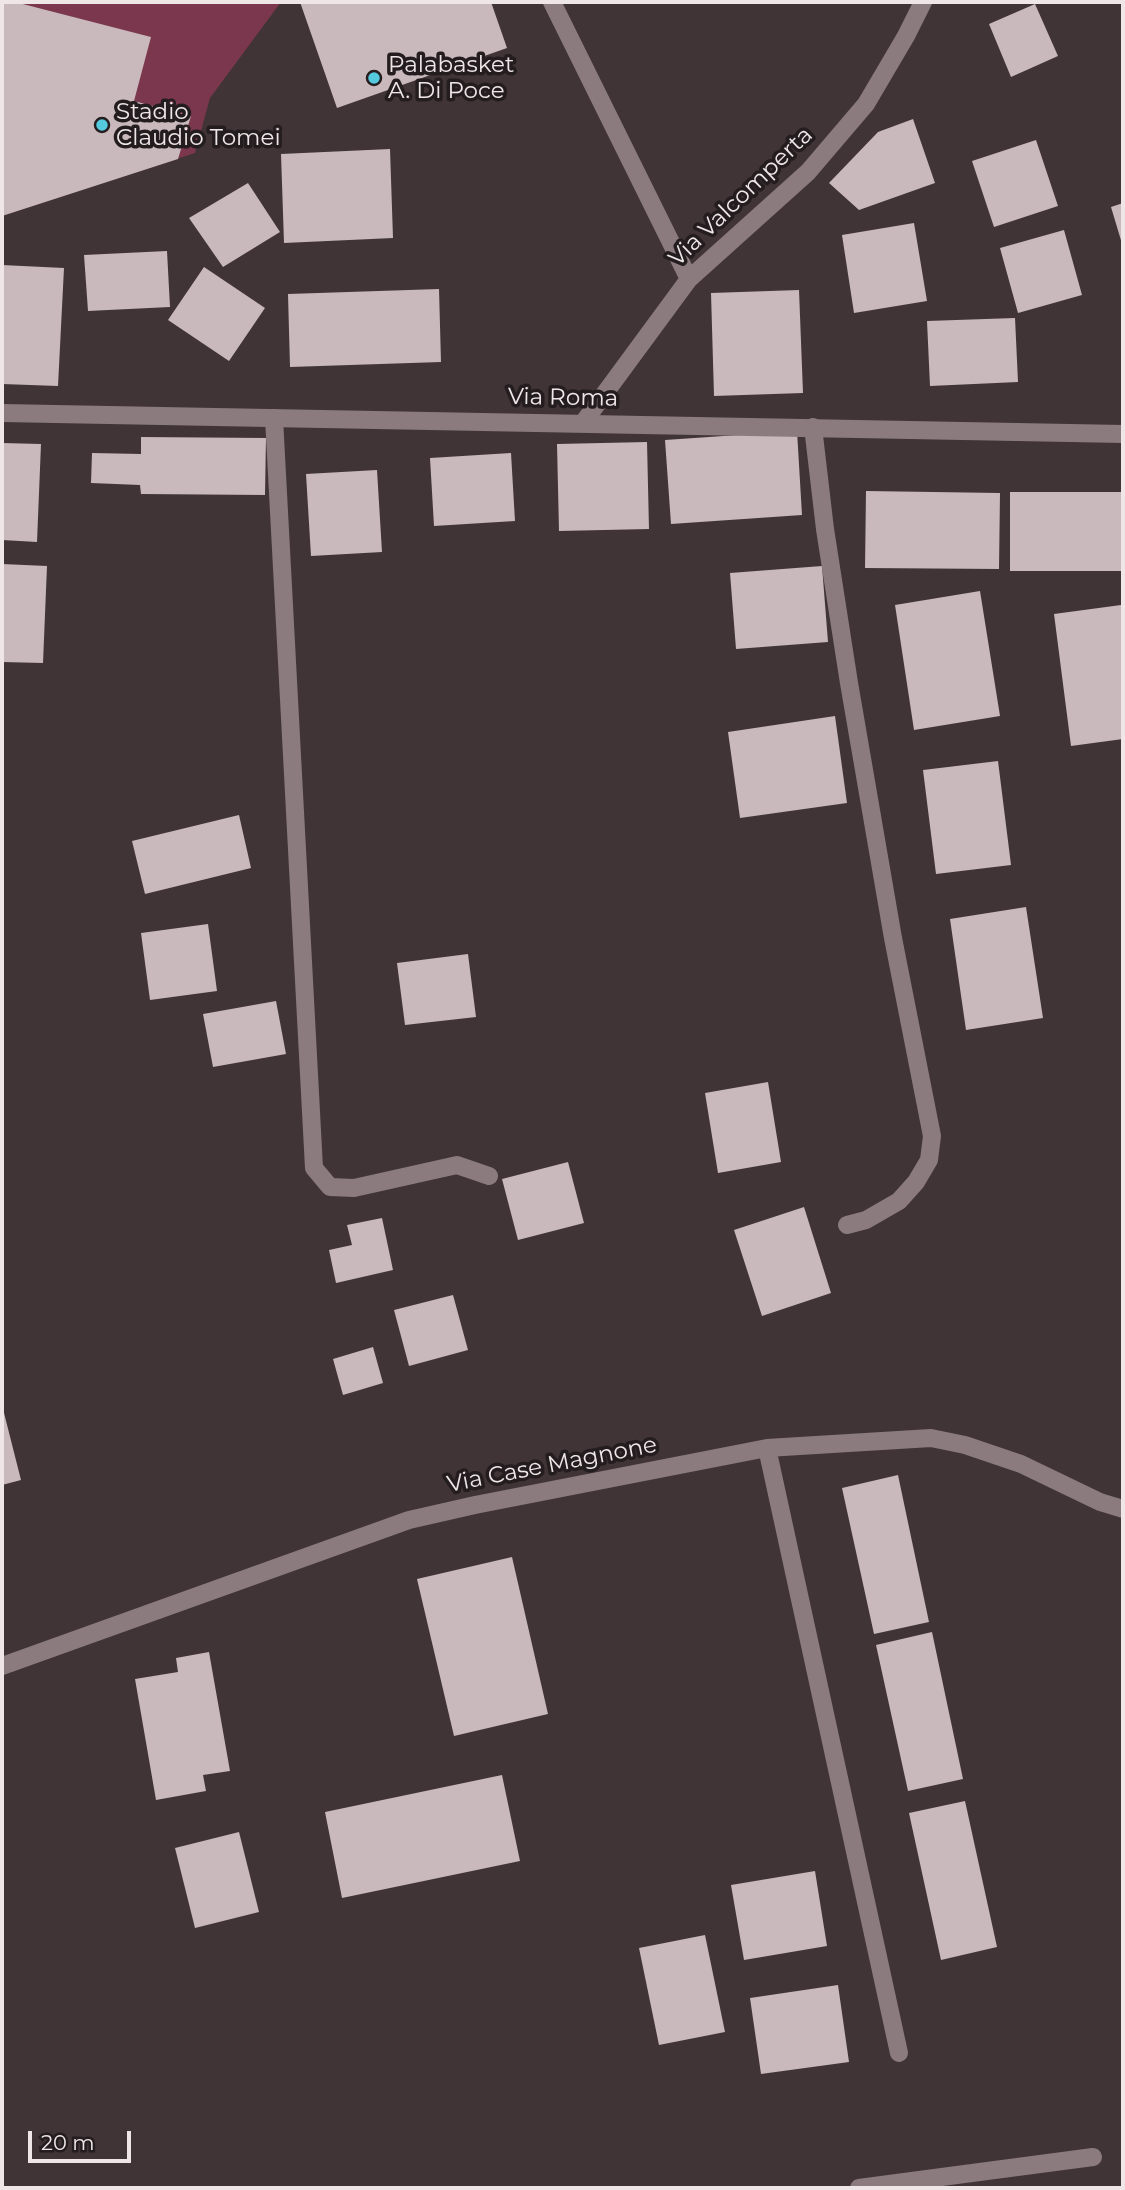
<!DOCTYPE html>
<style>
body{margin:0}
#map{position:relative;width:1125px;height:2190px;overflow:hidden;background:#413437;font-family:Montserrat,sans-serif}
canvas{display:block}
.frame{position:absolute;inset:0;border:4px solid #efe6e8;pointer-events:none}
.scale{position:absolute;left:28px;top:2131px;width:103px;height:32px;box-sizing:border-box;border:4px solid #efe6e8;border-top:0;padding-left:9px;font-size:21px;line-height:24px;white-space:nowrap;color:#efe6e8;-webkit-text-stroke:5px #241d1f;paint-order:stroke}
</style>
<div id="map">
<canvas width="1125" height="2190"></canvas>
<div class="frame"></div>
<div class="scale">20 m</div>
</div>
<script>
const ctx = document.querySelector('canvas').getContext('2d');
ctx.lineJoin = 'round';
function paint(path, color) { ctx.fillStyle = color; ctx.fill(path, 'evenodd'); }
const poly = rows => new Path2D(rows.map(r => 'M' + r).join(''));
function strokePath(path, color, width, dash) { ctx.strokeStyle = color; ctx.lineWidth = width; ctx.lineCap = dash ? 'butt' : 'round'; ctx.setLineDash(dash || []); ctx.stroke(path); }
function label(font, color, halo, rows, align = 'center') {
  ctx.font = font + ' Montserrat,sans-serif'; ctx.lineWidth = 7; ctx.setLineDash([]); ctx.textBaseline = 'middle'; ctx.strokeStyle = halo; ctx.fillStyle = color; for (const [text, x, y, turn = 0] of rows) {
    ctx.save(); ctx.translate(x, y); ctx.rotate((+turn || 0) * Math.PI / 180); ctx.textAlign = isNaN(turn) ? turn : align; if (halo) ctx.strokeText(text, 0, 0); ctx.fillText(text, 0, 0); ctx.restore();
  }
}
paint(poly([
 [2,2,281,2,210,98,195,153,2,216]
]), '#7a374d');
paint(poly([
 [2,2,15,2,151,37,134,101,191,116,178,159,2,216],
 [300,2,491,2,507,48,337,108],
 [1035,4,1058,56,1011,77,989,24],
 [913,119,935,183,859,210,829,183,878,132],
 [1036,140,1058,206,994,227,972,161],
 [390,149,393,238,284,243,281,154],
 [248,183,280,232,223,267,189,218],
 [1123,203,1123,247,1111,207],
 [914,223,927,301,854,313,842,235],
 [1064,230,1082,295,1018,313,1000,248],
 [167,251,170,307,88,311,84,255],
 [2,265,64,268,58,386,2,384],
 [204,267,265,308,229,361,168,320],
 [439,289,441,362,290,367,288,294],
 [799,290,803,393,714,396,711,293],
 [1015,318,1018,382,930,386,927,321],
 [797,431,802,515,671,524,665,440],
 [141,437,266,438,265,495,141,494,140,485,91,483,92,453,141,454],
 [647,442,649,529,559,531,557,444],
 [2,443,41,444,37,542,2,540],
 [511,453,515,521,434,526,430,458],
 [377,470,382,552,311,556,306,474],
 [866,491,1000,493,999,569,865,568],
 [1010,492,1123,492,1123,571,1010,571],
 [2,564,47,566,43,663,2,662],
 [822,566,828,642,736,649,730,573],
 [980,591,1000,716,914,730,895,605],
 [1121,605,1123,622,1123,739,1071,746,1054,614],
 [835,716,847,803,740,818,728,732],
 [998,761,1011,865,936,874,923,770],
 [239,815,251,868,145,894,132,841],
 [1026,907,1043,1018,966,1030,950,919],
 [208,924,217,991,150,1000,141,933],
 [468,954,476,1017,405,1025,397,963],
 [276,1001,286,1054,213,1067,203,1014],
 [768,1082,781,1162,718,1173,705,1093],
 [568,1162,584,1223,518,1240,502,1179],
 [804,1207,831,1293,762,1316,734,1230],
 [382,1218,393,1270,336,1283,329,1250,352,1245,347,1225],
 [453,1295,468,1350,409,1366,394,1310],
 [373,1347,383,1383,343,1395,333,1359],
 [2,1405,21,1480,2,1485],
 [898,1475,929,1622,874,1634,842,1488],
 [512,1557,548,1714,454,1736,417,1579],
 [932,1632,963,1779,908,1791,876,1645],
 [209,1652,230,1771,203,1775,206,1791,156,1800,135,1679,178,1672,176,1658],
 [502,1775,520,1861,342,1898,325,1812],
 [965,1801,997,1947,941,1960,909,1813],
 [239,1832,259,1912,195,1928,175,1848],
 [815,1871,827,1946,744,1960,731,1885],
 [705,1935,725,2032,659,2045,639,1948],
 [838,1985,849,2062,761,2074,750,1998]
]), '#c9b8bc');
strokePath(poly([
 [552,2,689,279],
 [274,418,314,1168,330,1187,354,1188,457,1165,489,1176],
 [583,423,689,279,808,172,866,104,906,36,923,2],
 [813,427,825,529,849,683,893,938,932,1136,929,1160,916,1182,899,1201,866,1220,847,1225],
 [767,1448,899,2053],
 [2,1666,409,1520,475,1505,767,1448,931,1438,965,1445,1021,1464,1100,1502,1123,1509],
 [859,2188,1093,2157]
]), '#8b7b7f', 18);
strokePath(poly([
 [2,413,1123,434]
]), '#8b7b7f', 18);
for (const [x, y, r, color] of [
 [374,78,7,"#55cadf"],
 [102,125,7,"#55cadf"]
]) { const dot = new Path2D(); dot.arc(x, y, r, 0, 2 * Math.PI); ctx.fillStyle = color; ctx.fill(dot); strokePath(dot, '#241d1f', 2.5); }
label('23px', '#efe6e8', '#241d1f', [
 ["Palabasket",388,65],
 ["A. Di Poce",388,91],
 ["Stadio",116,112],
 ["Claudio Tomei",116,138]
], 'left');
label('23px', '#efe6e8', '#241d1f', [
 ["Via Valcomperta",741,197,-44],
 ["Via Roma",563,398,1],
 ["Via Case Magnone",552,1465,-11]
]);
</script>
